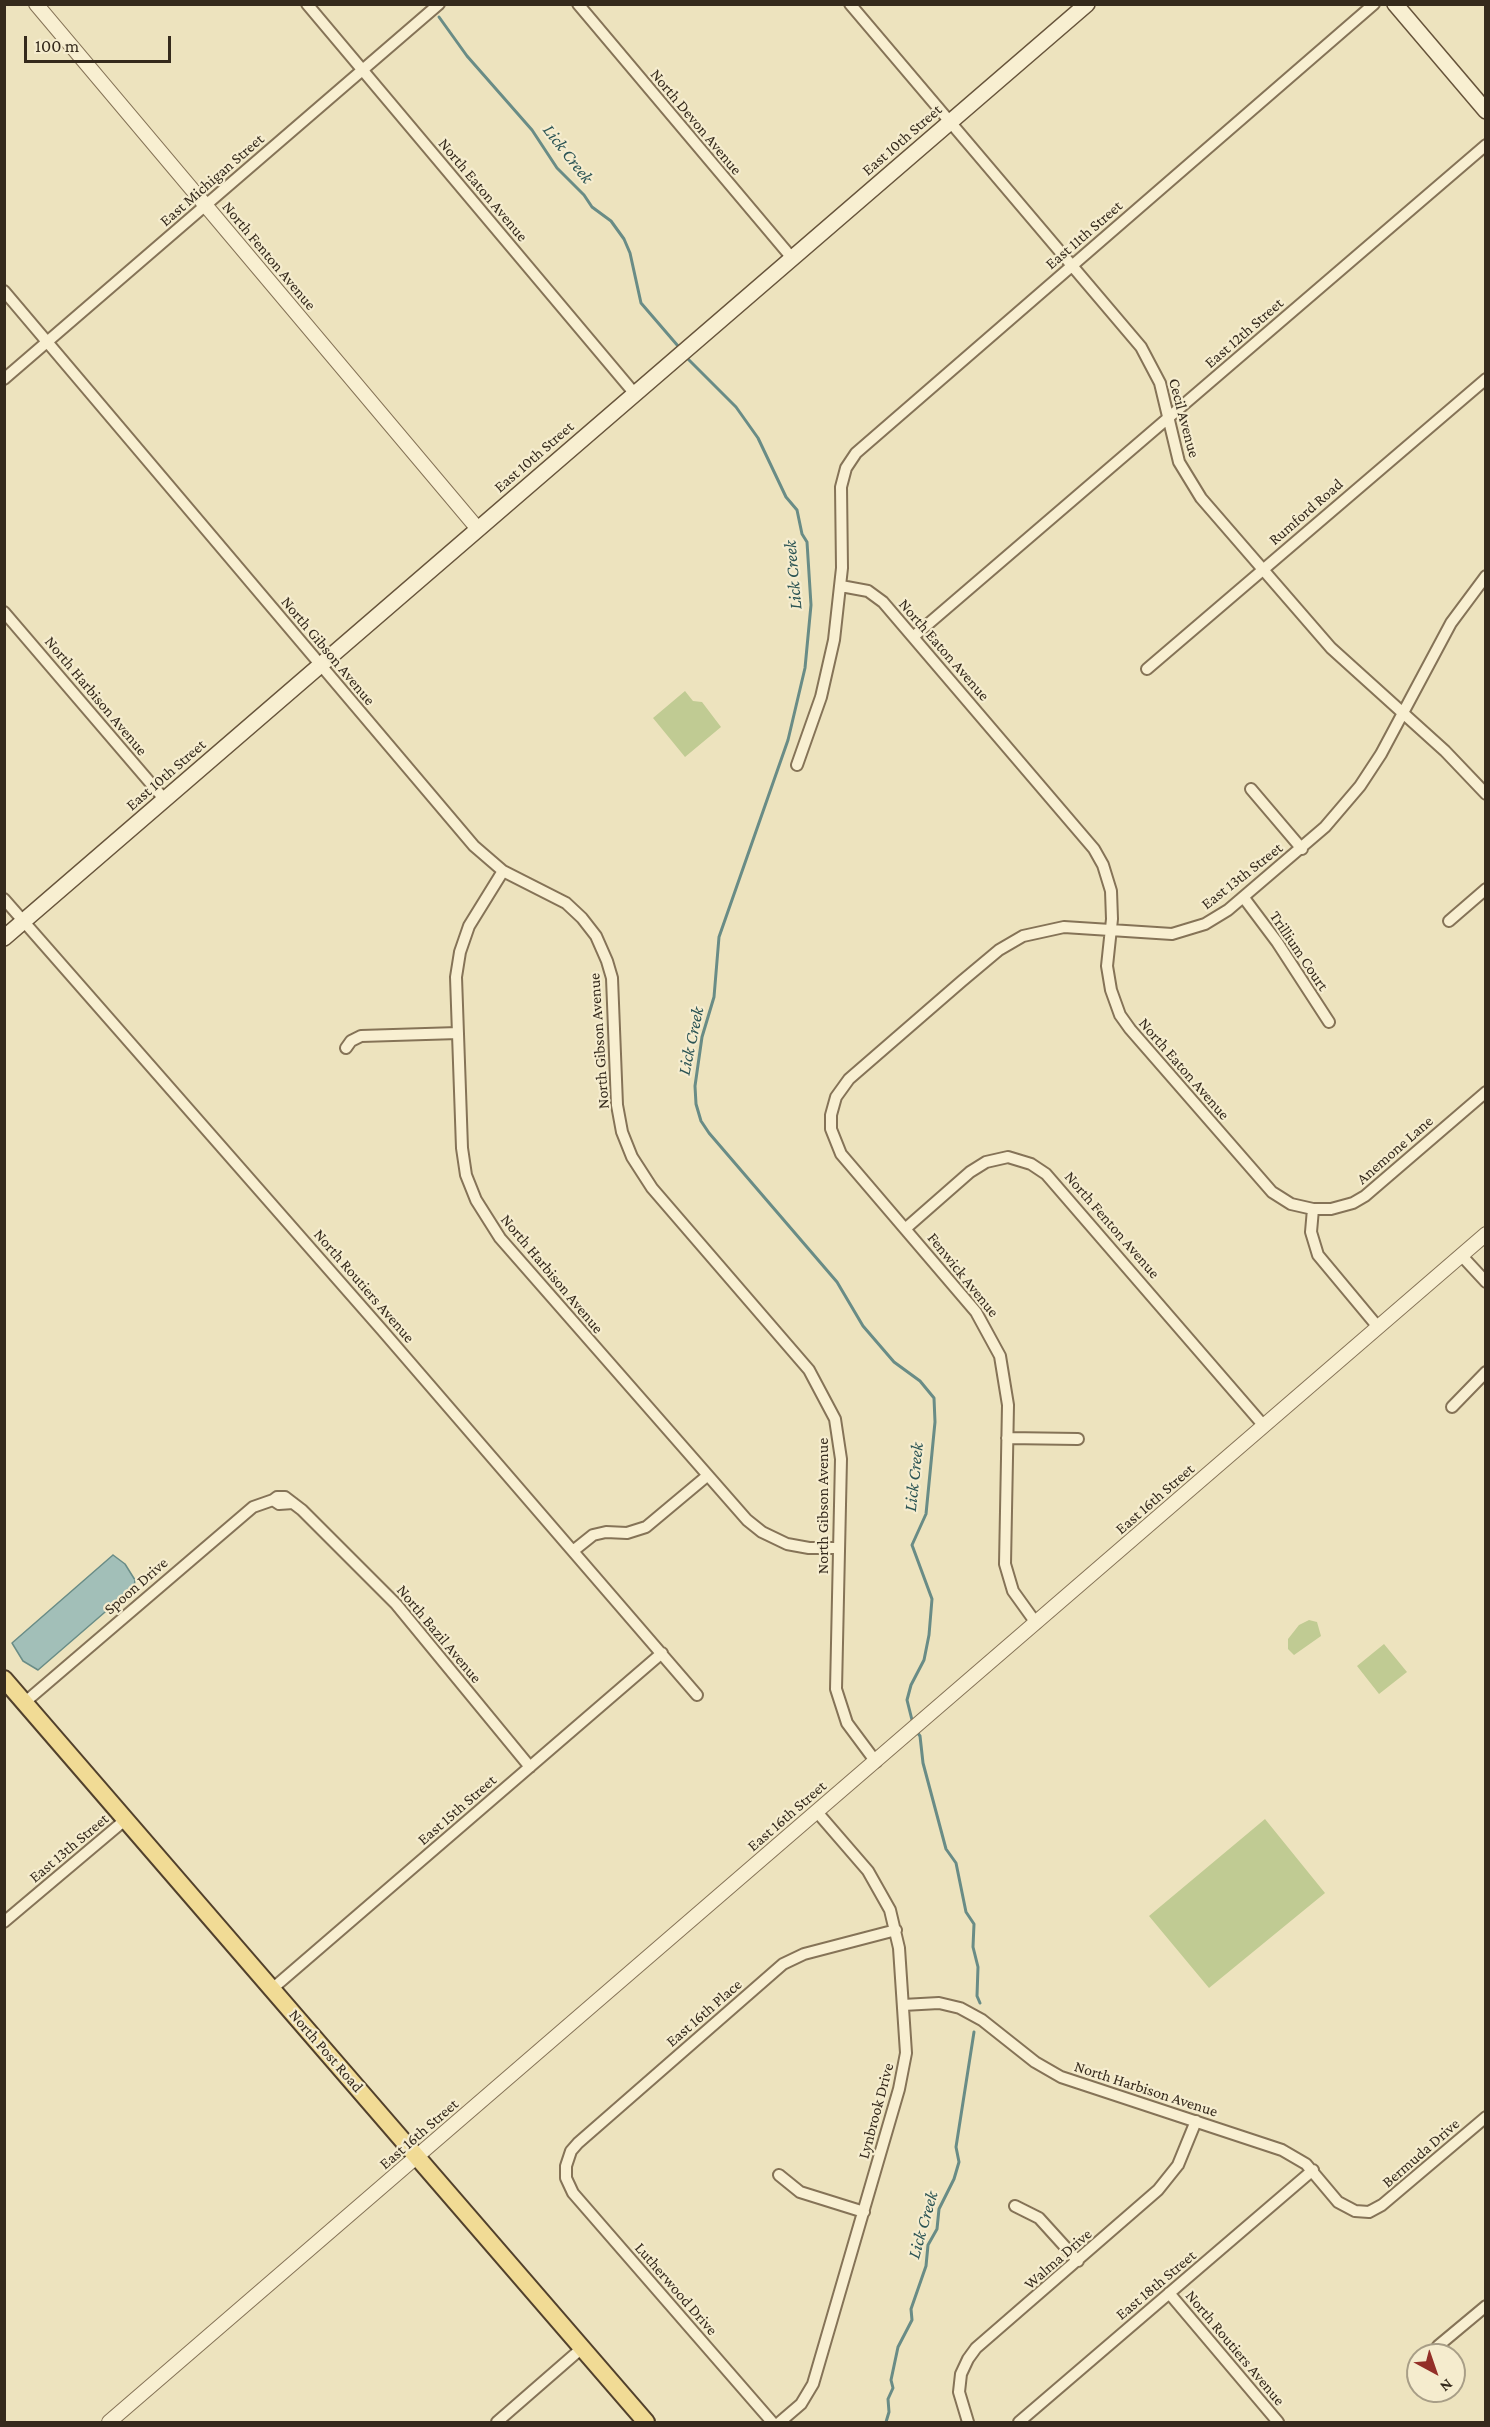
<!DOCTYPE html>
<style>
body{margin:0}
#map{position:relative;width:1490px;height:2427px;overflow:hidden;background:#ede3be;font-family:"Crimson Pro",serif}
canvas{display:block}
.frame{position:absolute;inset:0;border:6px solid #352a1c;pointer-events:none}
.north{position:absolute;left:1406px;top:2343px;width:60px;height:60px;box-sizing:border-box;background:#f5ecce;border:2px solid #a89e87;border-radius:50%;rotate:140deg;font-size:16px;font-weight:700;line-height:24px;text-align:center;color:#352a1c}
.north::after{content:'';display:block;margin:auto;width:21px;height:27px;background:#932f28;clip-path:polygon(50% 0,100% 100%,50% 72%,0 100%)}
.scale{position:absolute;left:24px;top:36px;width:147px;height:27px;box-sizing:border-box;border:3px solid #352a1c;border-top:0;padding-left:8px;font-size:18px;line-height:21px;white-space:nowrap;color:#352a1c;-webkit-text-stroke:4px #f5ecce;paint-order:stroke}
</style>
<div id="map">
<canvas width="1490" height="2427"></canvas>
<div class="frame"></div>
<div class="north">N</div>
<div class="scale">100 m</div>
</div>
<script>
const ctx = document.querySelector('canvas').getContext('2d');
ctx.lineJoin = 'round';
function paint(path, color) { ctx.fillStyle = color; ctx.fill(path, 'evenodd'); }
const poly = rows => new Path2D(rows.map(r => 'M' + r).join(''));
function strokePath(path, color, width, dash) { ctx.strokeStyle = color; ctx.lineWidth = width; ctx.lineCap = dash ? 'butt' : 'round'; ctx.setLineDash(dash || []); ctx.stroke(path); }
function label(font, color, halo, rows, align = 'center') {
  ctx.font = font + ' "Crimson Pro",serif'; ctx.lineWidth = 4.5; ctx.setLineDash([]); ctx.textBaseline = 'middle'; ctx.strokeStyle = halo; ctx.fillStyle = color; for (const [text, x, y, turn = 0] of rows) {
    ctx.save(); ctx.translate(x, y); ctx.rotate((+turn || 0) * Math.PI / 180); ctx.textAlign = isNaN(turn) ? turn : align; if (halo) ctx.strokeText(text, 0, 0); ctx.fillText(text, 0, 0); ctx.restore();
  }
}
paint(poly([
 [685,691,693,701,702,702,721,727,685,757,653,718],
 [1309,1620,1317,1622,1321,1636,1294,1655,1288,1649,1288,1639,1299,1625],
 [1384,1644,1407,1672,1379,1694,1357,1666],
 [1265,1819,1325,1893,1209,1988,1149,1916]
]), '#c0cb93');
const water = poly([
 [113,1555,125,1564,135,1580,134,1587,38,1670,23,1661,12,1643,113,1555]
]);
paint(water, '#a2bfb8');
strokePath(water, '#698c86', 1.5);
strokePath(poly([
 [439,17,467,56,532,130,557,168,584,195,592,207,611,221,624,239,630,253,641,303,678,346],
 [688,359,736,407,758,438,786,497,797,510,802,534,807,542,811,605,805,668,788,740,719,937,714,997,702,1037,695,1086,696,1104,701,1121,709,1133,837,1282,863,1326,894,1362,920,1381,934,1398,935,1422,926,1514,912,1545,932,1599,929,1635,924,1660,911,1685,907,1700,912,1720],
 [917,1732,920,1736,923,1763,946,1849,956,1863,966,1912,974,1924,973,1947,978,1967,977,1996,980,2003],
 [886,2422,889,2412,888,2399,893,2388,891,2380,898,2347,912,2320,911,2309,926,2266,928,2245,937,2229,939,2209,954,2179,959,2162,956,2147,974,2032]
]), '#698c86', 3);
const minor = poly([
 [307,4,635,394],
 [578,4,792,258],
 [850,4,1141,347,1160,383,1179,462,1201,498,1331,648,1445,751,1486,794],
 [4,291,474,846,503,871,566,903,582,918,596,936,607,961,612,978,617,1105,622,1132,632,1157,652,1188,809,1370,835,1419,841,1459,836,1689,847,1723,876,1762],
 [4,379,439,4],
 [841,586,868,591,883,602,1094,849,1103,865,1111,891,1112,919,1107,966,1111,990,1120,1015,1130,1029,1272,1192,1291,1204,1313,1209,1331,1209,1353,1203,1365,1196,1486,1092],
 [4,612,165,800],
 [913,637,1486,145],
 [1147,669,1486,379],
 [797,765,821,697,834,640,842,568,841,487,846,468,856,453,1374,4],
 [1251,789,1302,849],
 [503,871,469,926,460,952,456,977,462,1148,466,1175,476,1200,500,1238,747,1520,762,1532,787,1544,809,1548,838,1548],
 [1244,898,1277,942,1329,1022],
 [4,899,382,1330,697,1695],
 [1449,921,1486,889],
 [346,1048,351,1041,361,1036,458,1033],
 [1313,1209,1311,1232,1318,1255,1378,1327],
 [905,1229,970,1172,986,1162,1008,1157,1031,1164,1046,1174,1264,1426],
 [1461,1255,1486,1282],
 [1452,1407,1486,1372],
 [1007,1438,1078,1439],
 [293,1503,279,1504,273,1500,277,1497,285,1497,302,1510,396,1604,530,1767],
 [573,1551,593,1535,606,1532,627,1533,646,1527,707,1476],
 [1036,1623,1013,1591,1005,1564,1008,1405,1000,1356,976,1312,841,1154,831,1129,831,1115,836,1097,849,1079,962,981,999,950,1023,936,1064,927,1172,934,1205,924,1228,910,1325,827,1360,786,1381,754,1451,623,1486,576],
 [24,1703,253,1507,273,1500],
 [4,1922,125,1820],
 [272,1989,662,1653],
 [903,2005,939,2003,960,2008,982,2020,1035,2062,1061,2077,1282,2150,1306,2164,1338,2202,1355,2211,1369,2212,1382,2205,1486,2117],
 [779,2175,800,2192,864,2212],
 [1015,2206,1039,2218,1078,2261],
 [1169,2293,1278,2422],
 [1438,2346,1486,2306],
 [497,2422,582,2348],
 [772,2422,573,2193,566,2178,566,2166,571,2151,578,2143,783,1964,804,1954,896,1930],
 [780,2422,801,2404,813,2384,899,2089,906,2053,899,1948,890,1910,868,1871,817,1812],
 [968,2422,959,2392,961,2374,968,2359,976,2348,1158,2190,1178,2165,1196,2121],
 [1019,2422,1313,2170]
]);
const tertiary = poly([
 [36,4,478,529],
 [109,2422,1486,1234]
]);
const secondary = poly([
 [1395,4,1486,111],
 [4,938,1087,4]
]);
const primary = poly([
 [4,1679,646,2422]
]);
strokePath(minor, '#857357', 14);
strokePath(tertiary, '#857357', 16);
strokePath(secondary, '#67543b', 18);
strokePath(primary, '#52412c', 20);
strokePath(minor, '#f8efd1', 10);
strokePath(tertiary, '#f8efd1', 14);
strokePath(secondary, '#f8efd1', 15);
strokePath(primary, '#f1db95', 16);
label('16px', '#352a1c', '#f5ecce', [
 ["North Devon Avenue",696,122,50],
 ["East 10th Street",902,140,-41],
 ["East Michigan Street",212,180,-41],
 ["North Eaton Avenue",483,190,50],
 ["East 11th Street",1084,235,-41],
 ["North Fenton Avenue",269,256,50],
 ["East 12th Street",1244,333,-41],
 ["Cecil Avenue",1184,418,75],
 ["East 10th Street",534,457,-41],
 ["Rumford Road",1306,512,-41],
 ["North Eaton Avenue",944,650,49],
 ["North Gibson Avenue",328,651,50],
 ["North Harbison Avenue",96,696,50],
 ["East 10th Street",166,775,-41],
 ["East 13th Street",1242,876,-38],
 ["Trillium Court",1299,951,56],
 ["North Gibson Avenue",599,1041,-94],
 ["North Eaton Avenue",1184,1069,49],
 ["Anemone Lane",1395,1150,-41],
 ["North Fenton Avenue",1112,1225,49],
 ["North Harbison Avenue",552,1274,50],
 ["Fenwick Avenue",963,1275,51],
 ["North Routiers Avenue",364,1286,49],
 ["East 16th Street",1155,1499,-41],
 ["North Gibson Avenue",823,1506,-90],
 ["Spoon Drive",136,1586,-41],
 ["North Bazil Avenue",439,1634,50],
 ["East 15th Street",457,1810,-41],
 ["East 16th Street",787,1816,-41],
 ["East 13th Street",69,1848,-40],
 ["East 16th Place",704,2013,-41],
 ["North Post Road",326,2051,49],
 ["North Harbison Avenue",1146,2089,18],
 ["Lynbrook Drive",876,2111,-75],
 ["East 16th Street",419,2134,-41],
 ["Bermuda Drive",1421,2153,-41],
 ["Walma Drive",1058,2259,-41],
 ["East 18th Street",1156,2285,-40],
 ["Lutherwood Drive",676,2289,49],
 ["North Routiers Avenue",1235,2348,50]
]);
label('italic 18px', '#2b5454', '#f5ecce', [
 ["Lick Creek",568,154,52],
 ["Lick Creek",793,575,-95],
 ["Lick Creek",691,1041,-78],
 ["Lick Creek",914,1477,-84],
 ["Lick Creek",923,2225,-74]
]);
</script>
